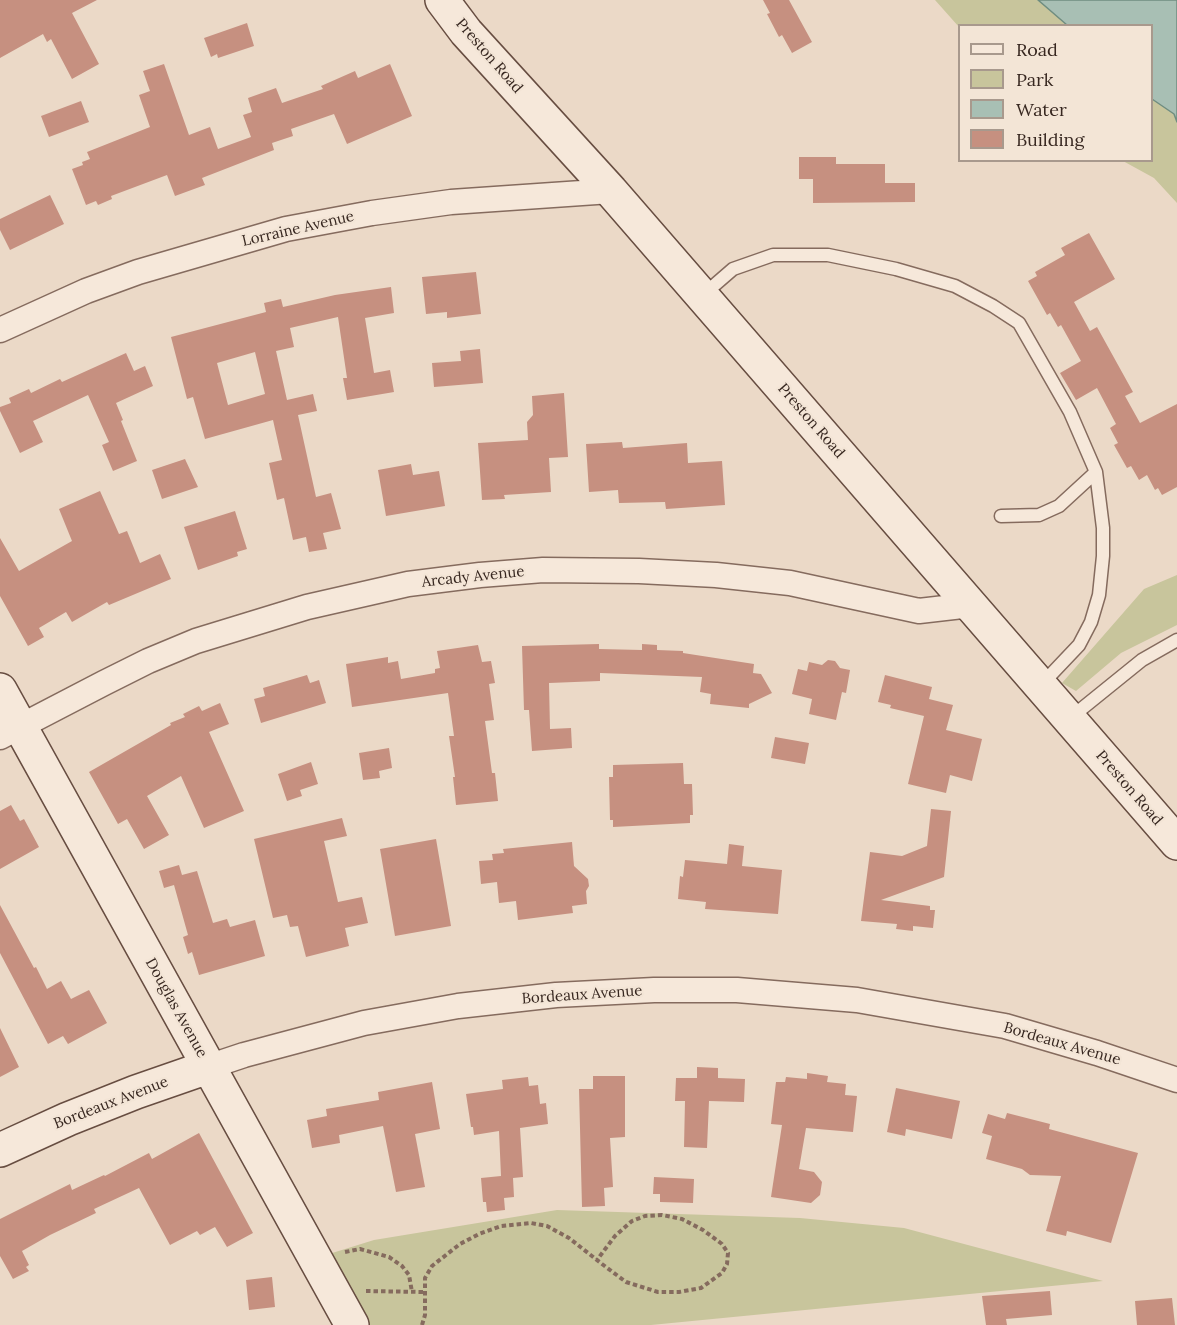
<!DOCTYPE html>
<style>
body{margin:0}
#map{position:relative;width:1177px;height:1325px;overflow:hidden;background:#ebd9c7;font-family:Lora,serif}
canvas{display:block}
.legend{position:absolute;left:958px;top:24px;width:195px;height:138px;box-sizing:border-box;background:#f3e5d6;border:2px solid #a8998d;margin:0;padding:8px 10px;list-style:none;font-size:18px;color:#372720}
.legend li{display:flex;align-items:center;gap:12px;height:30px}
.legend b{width:30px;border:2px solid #a8998d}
</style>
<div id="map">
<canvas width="1177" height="1325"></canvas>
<ul class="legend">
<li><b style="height:8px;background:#f6e8da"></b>Road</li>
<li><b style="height:16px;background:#c8c59c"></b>Park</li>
<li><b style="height:16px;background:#a8bfb4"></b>Water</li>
<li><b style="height:16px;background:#c69080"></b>Building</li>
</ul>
</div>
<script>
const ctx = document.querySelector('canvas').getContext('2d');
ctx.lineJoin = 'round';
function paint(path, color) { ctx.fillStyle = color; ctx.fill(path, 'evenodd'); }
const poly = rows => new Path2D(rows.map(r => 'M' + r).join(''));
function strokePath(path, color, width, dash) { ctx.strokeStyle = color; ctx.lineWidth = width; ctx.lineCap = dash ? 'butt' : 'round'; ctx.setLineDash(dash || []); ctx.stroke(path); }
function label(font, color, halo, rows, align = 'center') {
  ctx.font = font + ' Lora,serif'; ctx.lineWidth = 4.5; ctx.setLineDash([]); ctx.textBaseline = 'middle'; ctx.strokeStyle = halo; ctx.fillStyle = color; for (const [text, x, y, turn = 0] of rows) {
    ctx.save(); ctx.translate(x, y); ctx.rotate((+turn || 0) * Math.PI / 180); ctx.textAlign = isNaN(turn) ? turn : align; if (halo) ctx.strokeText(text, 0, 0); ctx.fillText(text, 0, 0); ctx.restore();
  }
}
paint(poly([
 [935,0,1177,0,1177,203,1154,178,1123,161,1152,160,1152,26,959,27],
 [1177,575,1177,625,1121,653,1076,691,1062,683,1144,589],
 [557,1210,800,1218,904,1228,1103,1281,651,1325,368,1325,329,1254,374,1240]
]), '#c8c59c');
const water = poly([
 [1038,0,1177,0,1177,122,1174,114,1152,99,1152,26,1067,25,1038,0]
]);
paint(water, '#a8bfb4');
strokePath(water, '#6f8d80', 1.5);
paint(poly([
 [0,0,97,0,72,13,99,64,72,79,51,39,47,42,43,34,0,58],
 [763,0,789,0,812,42,792,53,782,35,779,37,767,14,770,13],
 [247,23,254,46,218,58,217,54,211,57,204,38],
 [164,64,189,135,210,127,218,149,251,137,243,115,252,112,248,98,276,88,282,103,323,89,321,86,355,71,358,78,390,64,412,116,347,144,334,114,291,129,293,136,272,143,274,150,202,178,205,185,175,196,167,175,111,196,112,199,98,205,96,201,86,205,72,169,83,165,82,162,90,159,87,152,150,127,139,95,150,91,143,71],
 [81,101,89,122,49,137,41,116],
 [799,157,836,157,836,164,885,164,885,183,915,183,915,202,813,203,813,179,799,179],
 [50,195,64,224,10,250,0,230,0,219],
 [1089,233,1115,279,1074,302,1090,331,1097,327,1133,392,1125,396,1140,423,1177,404,1177,487,1162,495,1158,488,1155,490,1147,475,1139,480,1131,466,1127,468,1114,445,1118,443,1110,428,1116,424,1097,388,1076,400,1060,373,1081,361,1061,325,1058,327,1050,313,1047,315,1028,281,1037,276,1035,272,1065,255,1061,248],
 [476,272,481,314,447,318,447,312,426,314,422,277],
 [391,287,394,313,365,318,374,373,390,370,394,392,347,400,343,378,347,378,338,317,290,328,294,347,276,351,287,400,313,394,317,411,298,415,316,497,331,493,341,529,323,533,327,549,309,552,306,537,293,540,284,498,277,500,269,463,282,460,273,420,205,439,193,397,187,399,171,337,266,312,264,303,281,299,283,307,335,295],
 [255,352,265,394,228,405,217,363],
 [480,349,483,383,434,387,432,363,461,361,460,351],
 [126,353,134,371,145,366,153,386,116,403,123,420,121,421,137,461,113,471,102,445,109,442,88,395,33,421,43,442,20,453,0,411,0,407,11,403,9,398,29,389,31,393,60,379,62,382],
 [564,393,568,457,549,458,551,492,504,495,505,499,482,500,478,443,528,440,527,422,533,415,532,396],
 [622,442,623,448,687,443,688,463,722,461,725,505,666,509,665,502,619,503,618,490,589,492,586,444],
 [185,459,198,487,162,499,152,470],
 [411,464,413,475,439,471,445,506,386,516,378,470],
 [100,491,119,534,127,531,140,563,160,554,171,579,109,605,107,602,72,622,66,612,39,628,44,637,28,646,0,596,0,538,19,571,72,541,59,509],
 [235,511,247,549,237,552,238,556,198,570,184,527],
 [599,644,599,649,642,650,642,644,657,645,657,650,683,651,683,653,754,664,753,673,761,674,772,693,749,704,749,708,710,704,711,694,700,692,702,677,600,673,600,681,549,683,550,729,571,728,572,748,532,751,529,710,524,710,522,646],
 [478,645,482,662,491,661,495,683,489,684,494,720,485,721,492,773,495,773,498,801,456,805,453,777,455,777,449,736,454,736,448,693,352,707,346,664,388,657,388,663,398,661,401,679,435,673,435,669,440,668,437,651],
 [828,660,835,661,840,668,850,670,846,693,842,692,836,720,809,714,812,699,792,694,798,669,807,671,809,662,822,665],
 [307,675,310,683,319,680,326,703,261,723,254,699,265,696,263,688],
 [885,675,932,687,929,699,953,705,946,730,982,739,972,781,950,775,946,793,908,784,924,716,890,708,891,705,878,702],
 [220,703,229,724,209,732,244,811,204,828,181,776,147,796,169,835,144,849,127,819,118,824,89,772,171,725,170,723,185,717,183,714,199,706,202,711],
 [775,737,809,743,805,764,771,758],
 [389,748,392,768,379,771,380,778,363,780,359,753],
 [311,762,318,784,300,790,302,796,287,801,278,774],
 [683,763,684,784,692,784,693,815,690,815,690,823,613,827,613,820,610,820,609,777,613,777,613,765],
 [11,805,20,821,24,819,39,847,0,869,0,811],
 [931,809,951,811,944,877,881,900,930,906,930,910,935,910,933,928,913,926,913,931,896,929,897,924,861,921,870,852,902,856,927,846],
 [342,818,347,836,324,841,338,902,362,897,368,923,345,928,349,946,306,957,298,926,290,927,287,915,273,918,254,839],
 [436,839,451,926,395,936,380,849],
 [572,842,574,866,588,879,589,886,586,891,587,904,572,906,573,913,518,920,516,901,499,903,497,882,481,884,479,861,493,860,492,854,504,853,503,849],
 [729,844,744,846,742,866,782,870,778,914,705,909,706,902,678,899,680,876,683,877,685,860,727,864],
 [179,865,182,875,197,871,213,923,227,919,230,927,255,920,265,956,199,975,192,952,188,954,183,937,188,935,174,885,164,888,159,871],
 [0,905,34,968,36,967,47,989,61,981,71,999,89,990,107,1023,68,1044,63,1036,48,1044,0,953],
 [0,1028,19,1067,0,1077],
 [697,1067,718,1068,718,1078,745,1079,744,1102,709,1101,707,1148,684,1147,685,1101,675,1101,676,1078,697,1078],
 [807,1073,828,1076,827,1082,846,1084,845,1095,857,1096,853,1132,806,1128,799,1169,814,1172,822,1182,820,1195,811,1203,771,1197,782,1125,771,1124,776,1082,785,1082,786,1077,807,1079],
 [593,1076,625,1076,625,1137,610,1138,613,1187,604,1188,605,1206,582,1207,579,1089,593,1089],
 [528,1077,529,1086,538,1085,540,1104,546,1103,548,1124,520,1128,523,1177,513,1178,514,1197,504,1198,505,1210,487,1212,486,1202,483,1202,481,1178,501,1176,499,1131,474,1135,473,1127,471,1127,466,1094,503,1089,502,1080],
 [432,1082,440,1129,415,1134,425,1187,396,1192,383,1126,339,1135,340,1143,312,1148,307,1120,327,1116,326,1109,379,1100,378,1092],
 [896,1088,960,1101,952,1139,906,1129,905,1136,887,1132],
 [1007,1113,1050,1124,1049,1129,1138,1153,1111,1243,1067,1231,1066,1236,1046,1231,1061,1176,1030,1175,1022,1169,986,1159,992,1136,982,1133,988,1114,1005,1119],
 [199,1133,253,1233,227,1247,215,1227,200,1235,197,1231,170,1245,139,1188,94,1209,96,1213,50,1235,22,1251,29,1265,26,1267,29,1271,13,1279,0,1256,0,1219,70,1184,72,1190,104,1175,105,1176,149,1153,152,1159],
 [654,1177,694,1179,693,1203,660,1202,660,1194,653,1194],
 [272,1277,275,1307,249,1310,246,1280],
 [1050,1291,1052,1315,1006,1319,1007,1325,986,1325,982,1296],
 [1172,1298,1175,1325,1137,1325,1135,1301]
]), '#c69080');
const lane = poly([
 [703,295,733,269,773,255,828,255,896,269,955,286,993,306,1019,323,1070,412,1096,472,1103,528,1103,556,1099,595,1091,622,1079,645,1042,684],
 [1001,516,1039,515,1059,506,1096,472],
 [1069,719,1142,660,1177,640]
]);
const street = poly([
 [0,330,86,291,138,272,286,229,372,213,451,202,611,191],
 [0,737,104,683,148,661,196,641,307,607,408,584,480,575,543,570,639,571,716,575,790,583,919,611,971,605],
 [208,1067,244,1055,364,1023,458,1006,556,995,654,990,737,990,857,1000,1005,1026,1097,1053,1177,1080]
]);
const secondary = poly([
 [442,0,466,32,611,191,1177,843],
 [0,690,352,1325],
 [0,1150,68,1119,136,1092,208,1067]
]);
strokePath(lane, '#856b5e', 15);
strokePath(street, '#856b5e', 27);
strokePath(secondary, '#674d41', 36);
strokePath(poly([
 [345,1252,360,1249,389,1257,402,1266,409,1275,412,1292],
 [366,1291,425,1292],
 [422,1325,425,1315,425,1278,432,1266,460,1244,479,1234,501,1226,531,1223,547,1226,569,1238,602,1264,626,1282,658,1292,679,1292,701,1288,722,1273,727,1264,728,1253,722,1244,703,1230,682,1219,662,1215,645,1216,632,1221,615,1236,597,1260]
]), '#856b5e', 4, [4.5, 3]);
strokePath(lane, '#f6e8da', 12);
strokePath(street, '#f6e8da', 24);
strokePath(secondary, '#f6e8da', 33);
label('15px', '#372720', '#f3e5d6', [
 ["Preston Road",489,56,49],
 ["Lorraine Avenue",298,229,-13],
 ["Preston Road",811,421,49],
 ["Arcady Avenue",473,577,-6],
 ["Preston Road",1129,788,49],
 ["Bordeaux Avenue",582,995,-4],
 ["Douglas Avenue",176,1008,61],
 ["Bordeaux Avenue",1062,1044,16],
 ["Bordeaux Avenue",111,1103,-21]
]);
</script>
